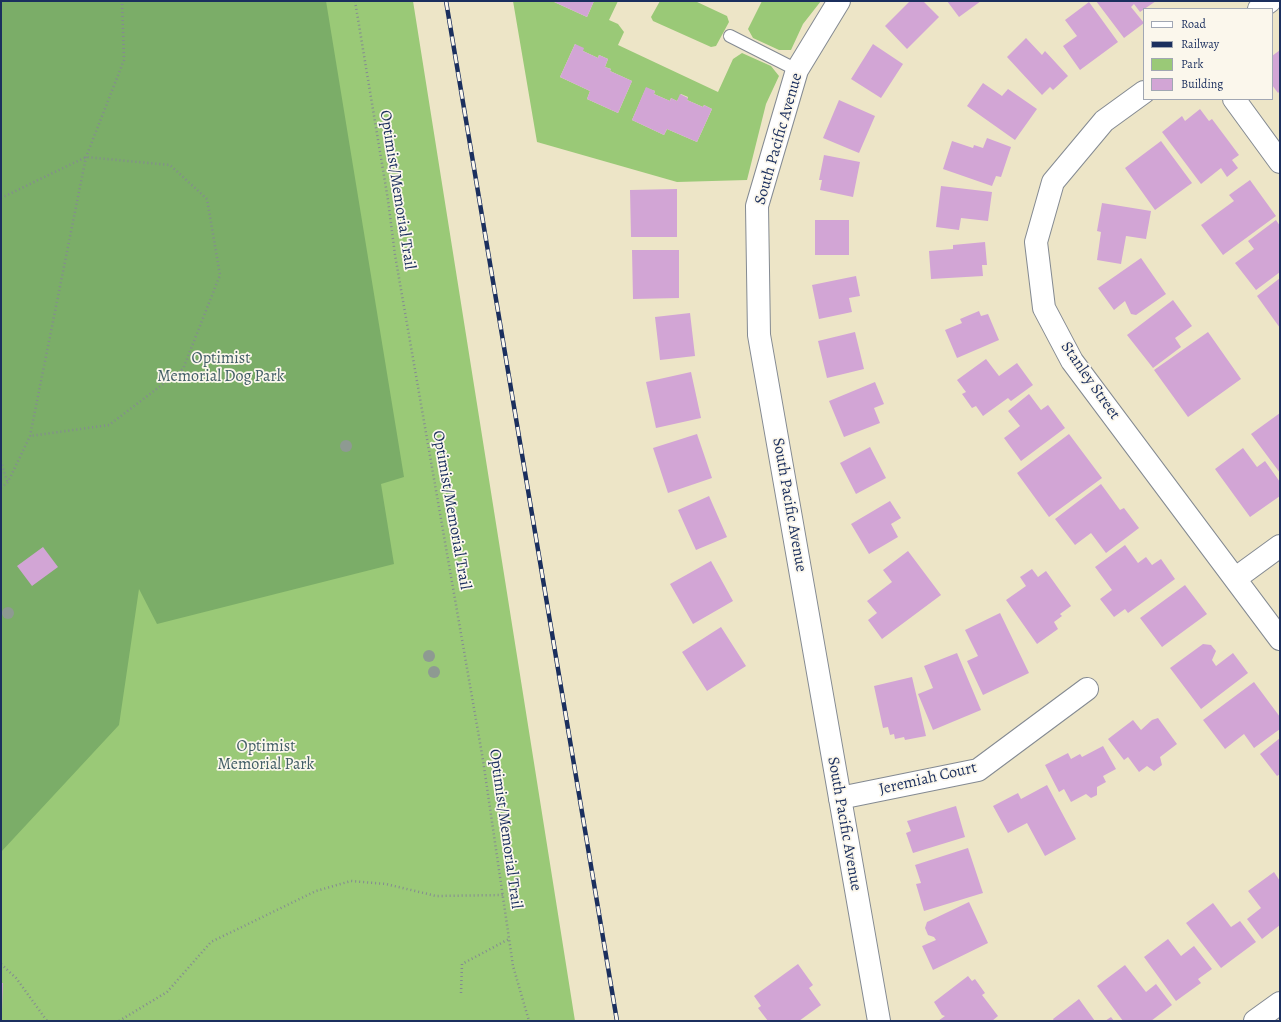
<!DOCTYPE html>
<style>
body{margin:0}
#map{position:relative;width:1281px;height:1022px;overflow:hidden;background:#ede5c7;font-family:Alegreya,serif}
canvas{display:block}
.frame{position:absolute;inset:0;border:2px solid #1b2f5e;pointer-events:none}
.legend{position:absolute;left:1143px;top:8px;width:130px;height:92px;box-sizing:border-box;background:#fbf7ec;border:1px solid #a1a7b3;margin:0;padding:5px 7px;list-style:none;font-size:12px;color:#1b2f5e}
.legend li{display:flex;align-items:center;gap:8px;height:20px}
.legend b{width:20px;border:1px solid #a1a7b3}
</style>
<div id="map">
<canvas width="1281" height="1022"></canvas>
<div class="frame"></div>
<ul class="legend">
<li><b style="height:5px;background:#fff"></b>Road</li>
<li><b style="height:5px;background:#1b2f5e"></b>Railway</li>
<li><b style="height:11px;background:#9ac977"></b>Park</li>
<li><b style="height:11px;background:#d2a5d5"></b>Building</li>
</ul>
</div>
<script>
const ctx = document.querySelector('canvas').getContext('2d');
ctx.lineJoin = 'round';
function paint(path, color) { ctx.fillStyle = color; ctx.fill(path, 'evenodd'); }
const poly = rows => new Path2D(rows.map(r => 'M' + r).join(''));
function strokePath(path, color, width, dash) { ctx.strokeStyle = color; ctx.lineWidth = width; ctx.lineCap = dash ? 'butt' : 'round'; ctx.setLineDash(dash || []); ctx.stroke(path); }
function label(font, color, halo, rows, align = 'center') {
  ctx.font = font + ' Alegreya,serif'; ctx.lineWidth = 3.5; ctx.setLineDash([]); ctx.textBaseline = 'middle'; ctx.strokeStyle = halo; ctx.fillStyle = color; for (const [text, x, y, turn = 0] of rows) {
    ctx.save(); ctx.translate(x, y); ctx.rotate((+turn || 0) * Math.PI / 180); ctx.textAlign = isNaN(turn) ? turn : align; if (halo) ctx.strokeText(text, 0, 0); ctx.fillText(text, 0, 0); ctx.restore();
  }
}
paint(poly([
 [1,1,413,1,575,1021,1,1021],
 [513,1,552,1,587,17,594,1,618,1,609,20,618,24,624,32,618,45,718,92,733,59,742,53,771,66,779,76,766,104,747,180,677,182,537,142],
 [575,44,583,51,598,58,599,55,608,59,605,67,611,69,610,71,632,81,618,113,587,99,590,91,560,77],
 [646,88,655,91,654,94,670,101,671,98,677,101,681,94,688,97,687,100,703,107,704,105,712,109,697,142,667,129,664,135,632,120],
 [660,1,695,1,727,16,729,22,716,46,711,47,653,21,651,17],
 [762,1,821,1,803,24,791,50,779,50,753,38,748,29]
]), '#9ac977');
paint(poly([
 [1,1,326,1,404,477,381,484,394,564,157,624,139,589,119,725,1,852]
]), '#7bad68');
paint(poly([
 [552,1,594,1,587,17],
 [910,1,923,1,939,17,907,49,885,26],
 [947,1,981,1,959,17],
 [1096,1,1156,1,1140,12,1134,4,1131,7,1144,23,1124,38],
 [1089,2,1118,42,1080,70,1063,46,1077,36,1065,20],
 [1026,38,1042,55,1045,51,1068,76,1053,90,1050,87,1042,95,1007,57],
 [575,44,584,48,583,51,598,58,599,55,608,59,605,67,611,69,610,71,632,81,618,113,587,99,590,91,560,77],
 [873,44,903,64,881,98,851,79],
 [1280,50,1280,91,1278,93,1272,85,1272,56],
 [983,83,1002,96,1008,89,1037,109,1015,140,967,106],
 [646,87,655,91,654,94,670,101,671,98,677,101,680,94,688,98,687,100,703,107,704,105,712,109,697,142,667,129,664,135,632,120],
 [839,100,875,116,859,153,823,138],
 [1200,109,1209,121,1212,119,1239,155,1232,160,1238,168,1227,177,1221,168,1201,184,1162,132,1182,116,1185,121],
 [987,138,1011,147,1001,177,996,176,992,186,943,169,952,141,973,148,974,145,983,148],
 [1161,141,1192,183,1155,210,1125,168],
 [824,155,860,162,853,197,820,190,822,180,819,180],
 [1250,180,1276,216,1223,255,1201,225,1234,201,1229,195],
 [941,186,992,192,988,221,961,218,959,230,936,227],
 [677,189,677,237,631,237,630,190],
 [1102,203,1151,211,1146,239,1126,236,1121,264,1097,260,1101,232,1097,231],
 [815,220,849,220,849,255,815,255],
 [1276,220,1280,226,1280,272,1256,290,1235,263,1254,249,1248,241],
 [985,242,987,265,982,265,983,276,931,279,929,251,953,249,953,245],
 [632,250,679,250,679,298,633,299],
 [1141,258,1166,294,1136,315,1131,314,1125,301,1114,310,1098,288],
 [856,276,860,296,849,298,852,312,819,319,812,285],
 [1280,278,1280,328,1257,296],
 [1173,300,1192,326,1175,338,1181,347,1153,368,1127,335],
 [979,311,981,316,988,314,999,340,957,358,945,330,962,323,960,319],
 [690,313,695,356,660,360,655,317],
 [855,332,864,369,827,378,818,341],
 [1208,332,1241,379,1188,417,1154,370],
 [986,359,999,376,1017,363,1033,385,1011,401,1008,398,983,416,976,406,972,408,962,394,966,392,957,380],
 [691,372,701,418,656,428,646,382],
 [875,382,884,404,874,408,880,423,844,437,829,401],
 [1029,394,1041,410,1048,405,1065,428,1021,461,1004,438,1020,426,1008,411],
 [1280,413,1280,473,1251,434],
 [697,434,712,478,668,493,653,448],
 [1069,434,1102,478,1049,517,1017,473],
 [870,447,886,478,856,494,840,463],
 [1243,448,1257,467,1265,461,1280,482,1280,496,1250,517,1215,469],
 [1101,484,1120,510,1124,508,1139,528,1106,553,1091,533,1075,545,1055,519],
 [709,496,727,537,696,550,678,510],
 [890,501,901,518,891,524,898,537,869,554,851,524],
 [1125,545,1138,563,1146,557,1152,565,1161,559,1175,579,1128,613,1125,609,1114,617,1100,599,1112,590,1095,567],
 [43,547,58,567,32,586,17,566],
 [908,551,941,595,882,639,868,620,877,613,867,601,892,582,883,570],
 [711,561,733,601,693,624,670,584],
 [1032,569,1038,577,1046,571,1071,606,1060,614,1062,616,1054,622,1058,629,1037,644,1006,600,1026,586,1020,577],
 [1185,585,1207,614,1162,647,1140,618],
 [1000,613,1029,673,983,695,967,661,978,656,965,630],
 [721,627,746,666,707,691,682,652],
 [1203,644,1211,645,1216,651,1212,660,1216,666,1233,653,1248,673,1201,709,1170,668],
 [957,653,981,710,933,730,918,694,933,688,924,666],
 [912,677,926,736,905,740,904,737,895,739,894,734,890,735,888,727,883,728,874,686],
 [1254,682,1280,717,1280,729,1254,748,1244,734,1225,749,1203,720],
 [1158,718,1177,744,1160,757,1162,765,1154,771,1147,766,1139,772,1128,757,1124,760,1108,739,1133,720,1141,730,1152,720],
 [1280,738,1280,774,1277,776,1260,754],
 [1103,746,1116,769,1103,776,1106,782,1097,787,1097,795,1091,798,1086,794,1071,802,1064,789,1059,792,1045,765,1068,753,1071,759,1080,754,1082,757],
 [1047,785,1076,839,1045,856,1027,823,1008,833,993,806,1018,793,1021,799],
 [956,806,965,837,913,853,906,833,911,831,907,821],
 [968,848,983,893,924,911,916,884,921,883,915,865],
 [1274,872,1280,881,1280,925,1262,939,1247,919,1261,908,1248,891],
 [969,902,988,943,933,970,922,946,936,940,934,937,928,935,925,928,927,922],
 [1213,903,1231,927,1240,921,1256,942,1221,968,1186,923],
 [1168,939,1181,956,1194,946,1212,969,1198,979,1201,983,1176,1001,1144,957],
 [798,964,813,985,809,988,821,1005,799,1021,768,1021,758,1008,761,1006,754,996],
 [1125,965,1146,992,1156,984,1172,1005,1151,1021,1123,1021,1097,986],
 [968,976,972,981,975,979,985,993,982,995,998,1016,992,1021,938,1021,945,1016,942,1015,934,1002],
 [1,983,3,983,2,1011,1,1011],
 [1079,999,1095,1021,1054,1021,1053,1019],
 [1111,1017,1114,1021,1105,1021]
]), '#d2a5d5');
const lane = poly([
 [730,36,797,70]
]);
const street = poly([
 [1259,9,1270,1],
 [1144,92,1104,121,1053,182,1036,242,1044,308,1072,361,1280,639],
 [1234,99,1280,162],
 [1236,578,1280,546],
 [840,798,978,770,1087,689],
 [1255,1021,1280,1003]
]);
const secondary = poly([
 [839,1,797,70,757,206,759,335,879,1021]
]);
strokePath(lane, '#848a92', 14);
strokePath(street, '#848a92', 24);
strokePath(secondary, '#848a92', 24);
strokePath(poly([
 [355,1,388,200,395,255,483,760,513,966,529,1021],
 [1,198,86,157,170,165,207,199,220,275,183,369,109,425,30,436],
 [1,461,7,481],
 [1,488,8,482,30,436,86,157,124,60,122,1],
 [1,964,16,978,47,1021],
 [461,993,462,964,509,939],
 [119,1021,167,992,211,942,316,891,351,881,386,884,436,896,503,895]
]), '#848a92', 2.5, [1, 3]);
strokePath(lane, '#fff', 12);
strokePath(street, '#fff', 22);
strokePath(secondary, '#fff', 22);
const rail = poly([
 [446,1,617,1021]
]);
strokePath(rail, '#1b2f5e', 4.5);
strokePath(rail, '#fbf7ec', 3, [9]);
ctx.fillStyle = '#8e9a92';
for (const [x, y] of [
 [346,446],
 [8,613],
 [429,656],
 [434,672]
]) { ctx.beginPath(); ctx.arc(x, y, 6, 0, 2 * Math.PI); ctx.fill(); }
label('16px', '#1b2f5e', '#fbf7ec', [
 ["South Pacific Avenue",779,139,-74],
 ["Optimist/Memorial Trail",397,190,81],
 ["Stanley Street",1090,381,55],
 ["South Pacific Avenue",789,505,80],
 ["Optimist/Memorial Trail",451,510,80],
 ["Jeremiah Court",928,779,-13],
 ["South Pacific Avenue",844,824,80],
 ["Optimist/Memorial Trail",505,829,82]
]);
label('16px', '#415d66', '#fbf7ec', [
 ["Optimist",221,359],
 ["Memorial Dog Park",221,377],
 ["Optimist",266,747],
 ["Memorial Park",266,765]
]);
</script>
